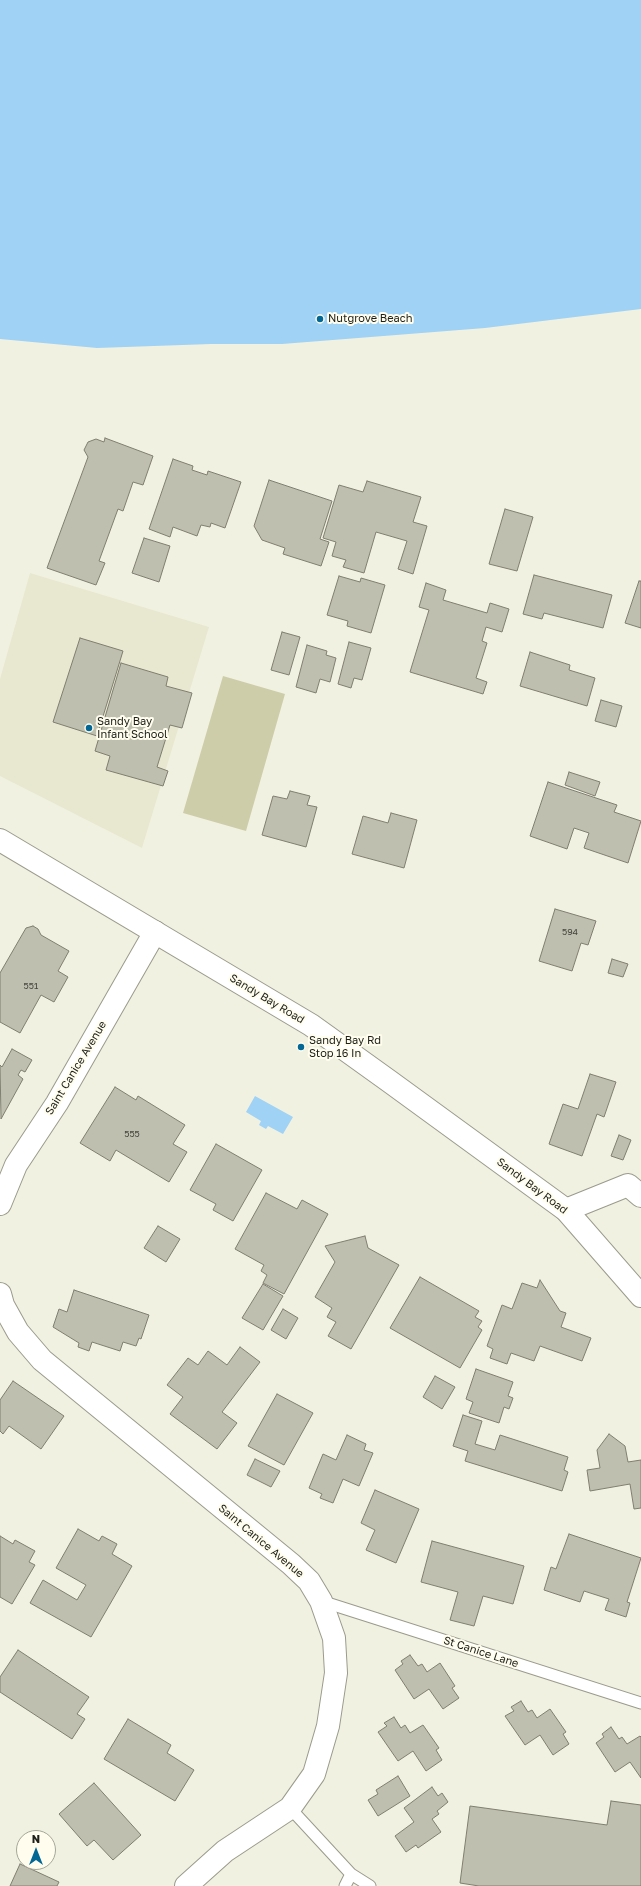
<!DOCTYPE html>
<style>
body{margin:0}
#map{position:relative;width:641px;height:1886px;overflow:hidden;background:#f1f1e1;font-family:"Golos Text",sans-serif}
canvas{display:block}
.north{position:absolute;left:16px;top:1830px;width:40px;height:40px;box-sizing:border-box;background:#fffeee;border:1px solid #a5a599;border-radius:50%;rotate:0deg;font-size:11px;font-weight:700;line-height:16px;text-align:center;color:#1f1f1a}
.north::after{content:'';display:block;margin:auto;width:14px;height:18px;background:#026795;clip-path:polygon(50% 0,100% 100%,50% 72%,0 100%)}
</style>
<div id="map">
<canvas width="641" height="1886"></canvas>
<div class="north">N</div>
</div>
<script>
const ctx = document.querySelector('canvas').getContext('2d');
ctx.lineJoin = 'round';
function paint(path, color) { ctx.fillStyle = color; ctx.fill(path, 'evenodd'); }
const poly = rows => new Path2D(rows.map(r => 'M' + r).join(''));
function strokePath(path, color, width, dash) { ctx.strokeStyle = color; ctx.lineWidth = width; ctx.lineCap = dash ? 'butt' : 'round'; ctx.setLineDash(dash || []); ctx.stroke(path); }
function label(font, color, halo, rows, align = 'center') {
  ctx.font = font + ' "Golos Text",sans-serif'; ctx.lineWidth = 4; ctx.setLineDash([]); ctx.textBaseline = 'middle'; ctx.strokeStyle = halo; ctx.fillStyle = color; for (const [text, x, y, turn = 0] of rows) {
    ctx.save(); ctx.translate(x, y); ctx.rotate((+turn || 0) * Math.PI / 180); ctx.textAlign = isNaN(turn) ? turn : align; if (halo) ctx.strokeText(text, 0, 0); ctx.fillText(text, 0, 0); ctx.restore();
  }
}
paint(poly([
 [30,573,209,627,142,848,0,776,0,679]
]), '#e8e8d0');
paint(poly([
 [223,676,285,694,246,831,183,813]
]), '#cecda9');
paint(poly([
 [0,0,641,0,641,309,485,328,282,344,211,344,97,348,0,339],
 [255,1096,293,1117,283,1134,268,1126,266,1129,259,1125,261,1121,246,1112]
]), '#9fd2f5');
const building = poly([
 [105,438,153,456,143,485,133,482,123,511,118,509,99,561,105,563,96,585,47,568,88,457,84,450,88,442,96,439,104,442,105,438],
 [173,459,193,466,192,470,207,475,208,471,241,482,225,528,211,523,210,527,201,525,197,536,173,527,170,537,149,529,173,459],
 [269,480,332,501,320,539,329,542,321,566,283,554,285,548,262,540,254,526,269,480],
 [367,481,421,497,413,522,427,526,413,574,398,569,407,541,376,532,364,573,343,567,346,560,332,556,336,542,323,538,339,485,363,492,367,481],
 [505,509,533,517,517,571,489,564,505,509],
 [144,538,170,546,159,582,132,573,144,538],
 [534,575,612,595,603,628,544,613,542,619,523,614,534,575],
 [339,576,360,582,361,578,385,585,371,633,347,626,348,621,327,615,339,576],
 [639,581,641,581,641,628,625,623,639,581],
 [426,583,446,590,443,600,487,613,490,603,509,609,502,632,486,627,482,641,487,643,476,678,487,682,483,694,410,672,429,610,419,607,426,583],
 [282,632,300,637,289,675,271,670,282,632],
 [80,638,123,651,97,736,53,722,80,638],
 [349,642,371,648,362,680,354,678,351,688,338,684,349,642],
 [307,645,327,651,326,655,336,658,330,682,320,679,316,693,296,687,307,645],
 [530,652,570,665,569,670,595,678,587,706,520,686,530,652],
 [121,663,168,677,166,686,192,693,182,728,170,725,157,767,168,771,163,786,106,770,110,756,95,751,121,663],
 [601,700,622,706,616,727,595,721,601,700],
 [569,772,600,782,595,796,565,785,569,772],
 [548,782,617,805,614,812,641,821,628,863,584,848,589,833,574,828,567,849,530,836,548,782],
 [290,791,310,796,307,805,317,807,306,847,262,835,273,796,287,799,290,791],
 [391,813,417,820,404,868,352,854,363,816,388,823,391,813],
 [555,909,596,921,588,945,581,943,572,971,539,961,555,909],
 [33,926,38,929,41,935,69,951,58,971,68,977,54,1002,41,995,20,1033,0,1022,0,973,26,928,33,926],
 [612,959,628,964,623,977,608,973,612,959],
 [12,1049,32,1060,25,1072,21,1070,18,1075,23,1079,1,1119,0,1065,2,1067,12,1049],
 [590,1074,616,1082,604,1117,597,1114,582,1156,549,1144,563,1104,578,1109,590,1074],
 [115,1087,136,1100,138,1096,185,1125,173,1144,187,1152,169,1182,116,1150,110,1161,80,1143,115,1087],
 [619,1135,631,1140,623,1160,611,1156,619,1135],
 [216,1144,262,1170,233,1221,213,1210,216,1204,190,1190,216,1144],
 [266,1193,297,1209,302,1200,328,1214,284,1294,263,1283,267,1275,261,1271,264,1265,235,1249,266,1193],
 [158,1226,180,1239,166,1262,144,1248,158,1226],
 [365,1236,368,1248,399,1265,351,1349,328,1336,336,1322,327,1317,332,1308,315,1297,335,1262,325,1246,365,1236],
 [420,1277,479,1311,475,1317,482,1321,478,1327,482,1330,460,1368,390,1328,420,1277],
 [540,1280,560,1311,566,1313,561,1327,591,1338,582,1361,540,1346,534,1361,511,1353,507,1364,490,1358,493,1349,487,1346,502,1305,512,1309,522,1283,537,1288,540,1280],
 [263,1284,283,1296,263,1330,242,1318,263,1284],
 [74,1290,149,1315,141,1339,139,1338,136,1346,123,1342,120,1351,92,1342,89,1351,78,1347,79,1343,53,1327,59,1309,67,1312,74,1290],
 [283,1309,298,1318,286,1339,271,1330,283,1309],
 [240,1347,260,1362,222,1412,237,1423,217,1449,170,1414,183,1397,167,1385,188,1358,198,1365,208,1351,227,1365,240,1347],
 [476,1369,513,1382,508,1396,513,1398,509,1409,504,1407,499,1423,469,1413,473,1402,466,1399,476,1369],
 [435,1376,455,1387,442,1409,423,1397,435,1376],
 [13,1381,64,1416,41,1449,9,1426,3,1434,0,1431,0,1400,13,1381],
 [277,1394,313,1413,284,1465,248,1446,277,1394],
 [463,1415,482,1421,475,1444,495,1450,500,1435,568,1457,564,1470,568,1472,562,1491,465,1461,468,1451,453,1446,463,1415],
 [609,1434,625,1446,628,1462,641,1460,641,1508,634,1509,630,1484,590,1491,587,1470,600,1468,597,1450,609,1434],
 [347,1435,366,1444,364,1450,373,1453,359,1486,343,1479,333,1503,320,1498,322,1494,309,1488,323,1454,336,1460,347,1435],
 [255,1459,280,1471,271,1487,247,1475,255,1459],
 [375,1490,419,1509,396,1563,366,1550,375,1530,361,1523,375,1490],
 [78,1529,99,1541,102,1536,117,1544,112,1554,132,1566,91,1637,30,1603,43,1580,77,1600,86,1585,56,1568,78,1529],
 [569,1534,641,1558,627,1602,630,1603,626,1617,605,1610,609,1599,584,1591,580,1602,544,1590,551,1567,556,1569,569,1534],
 [0,1536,13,1544,15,1540,35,1551,29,1562,35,1565,12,1604,0,1597,0,1536],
 [432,1541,524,1566,513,1604,483,1596,474,1626,450,1620,458,1592,421,1582,432,1541],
 [18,1650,89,1697,77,1714,85,1719,72,1739,0,1692,0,1677,18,1650],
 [410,1655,418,1666,422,1664,427,1672,440,1663,455,1686,452,1688,459,1698,443,1709,429,1689,414,1699,395,1670,403,1664,401,1661,410,1655],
 [521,1701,528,1712,532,1710,537,1718,550,1709,566,1732,563,1734,569,1744,553,1755,540,1735,525,1745,505,1716,514,1711,511,1707,521,1701],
 [394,1717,401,1728,405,1725,410,1733,423,1725,439,1748,436,1750,442,1760,426,1771,413,1751,398,1761,378,1732,387,1726,384,1723,394,1717],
 [128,1719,171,1745,167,1753,194,1770,175,1801,104,1759,128,1719],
 [611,1727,619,1739,622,1737,627,1744,640,1736,641,1737,641,1778,630,1762,615,1772,596,1743,604,1737,602,1734,611,1727],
 [398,1776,410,1796,378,1816,368,1800,378,1794,376,1790,398,1776],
 [94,1783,141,1835,113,1860,94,1840,87,1846,59,1814,94,1783],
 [432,1787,438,1796,442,1793,448,1802,437,1811,439,1814,432,1819,441,1832,418,1848,416,1845,406,1852,395,1836,414,1822,404,1808,432,1787],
 [611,1801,641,1805,641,1886,479,1886,460,1883,470,1806,607,1825,611,1801],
 [20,1864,59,1882,57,1886,10,1886,20,1864]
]);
paint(building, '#bfbfb0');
strokePath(building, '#7f7e70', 1);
const service = poly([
 [321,1601,641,1703],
 [290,1808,351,1874,370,1886],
 [345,1886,351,1874]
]);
const minor = poly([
 [0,1204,16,1165,57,1103,155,932],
 [566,1210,628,1185,641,1196],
 [0,1294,3,1305,18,1332,42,1360,291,1564,309,1581,321,1601,334,1638,336,1673,328,1726,314,1774,290,1808,225,1851,186,1886]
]);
const primary = poly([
 [0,840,311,1025,389,1081,566,1210,641,1296]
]);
strokePath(service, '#9b9a8c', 13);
strokePath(minor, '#9b9a8c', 24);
strokePath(primary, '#9b9a8c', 24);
strokePath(service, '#fff', 11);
strokePath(minor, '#fff', 22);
strokePath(primary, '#fff', 22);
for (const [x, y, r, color] of [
 [320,319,4,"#026795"],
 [89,728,4,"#026795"],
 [301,1047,4,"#026795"]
]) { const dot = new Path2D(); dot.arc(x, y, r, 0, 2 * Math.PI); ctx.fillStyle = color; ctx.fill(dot); strokePath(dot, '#fffeee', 1.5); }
label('9px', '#474740', null, [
 ["594",570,932],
 ["551",31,986],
 ["555",132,1134]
]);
label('11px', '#1f1f1a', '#fffeee', [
 ["Nutgrove Beach",328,319],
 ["Sandy Bay",97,722],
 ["Infant School",97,735],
 ["Sandy Bay Rd",309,1041],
 ["Stop 16 In",309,1054]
], 'left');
label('11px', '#1f1f1a', '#fffeee', [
 ["Sandy Bay Road",267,999,31],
 ["Saint Canice Avenue",76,1068,-59],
 ["Sandy Bay Road",532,1186,37],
 ["Saint Canice Avenue",261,1541,40],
 ["St Canice Lane",481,1652,18]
]);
</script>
